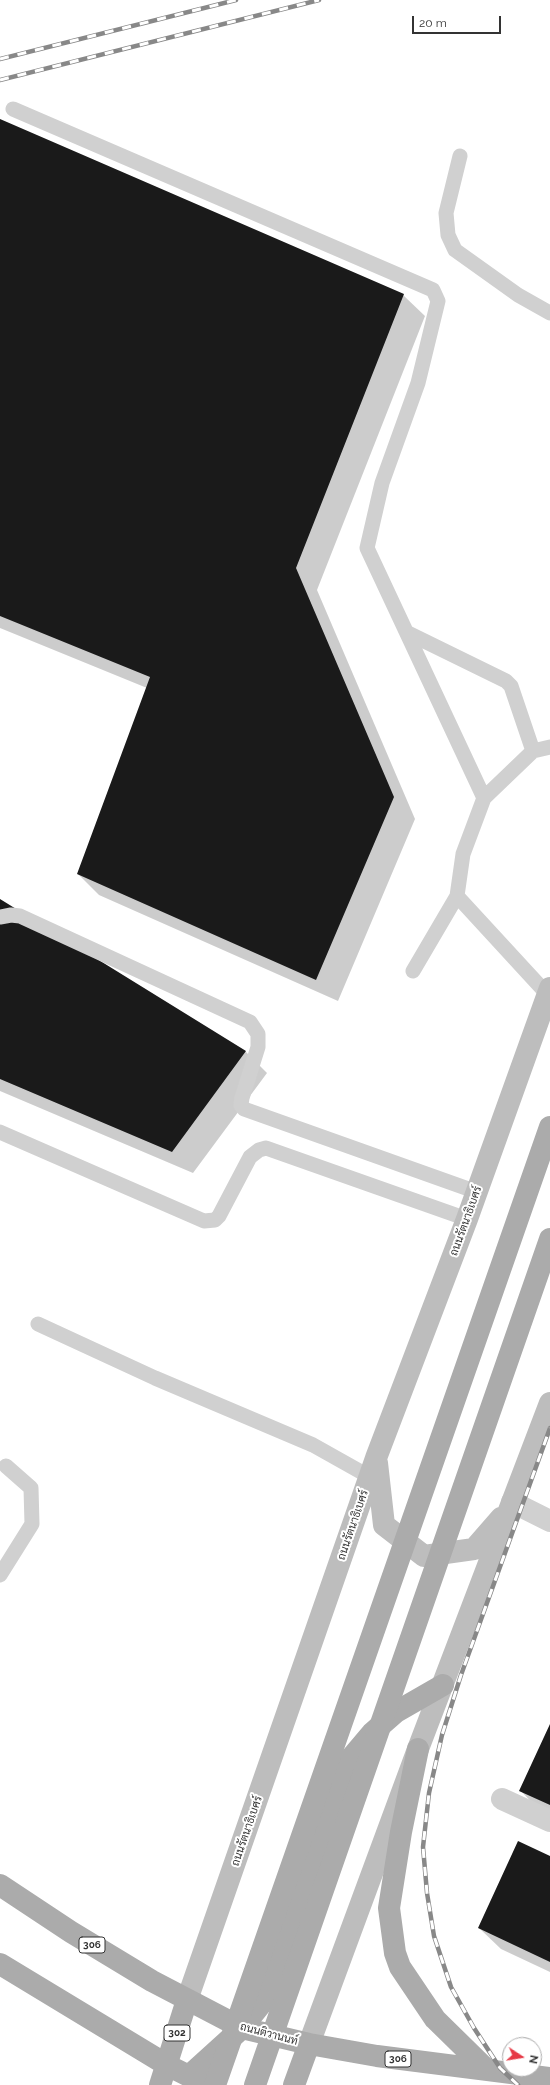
<!DOCTYPE html>
<meta charset="utf-8">
<style>
body{margin:0}
#map{position:relative;width:550px;height:2085px;overflow:hidden;background:#fff;font-family:Raleway,sans-serif}
canvas{display:block}
.north{position:absolute;left:502px;top:2037px;width:40px;height:40px;box-sizing:border-box;background:#fff;border:1px solid #adadad;border-radius:50%;rotate:102deg;font-size:11px;font-weight:700;line-height:16px;text-align:center;color:#333}
.north::after{content:'';display:block;margin:auto;width:14px;height:18px;background:#e63946;clip-path:polygon(50% 0,100% 100%,50% 72%,0 100%)}
.scale{position:absolute;left:412px;top:16px;width:89px;height:18px;box-sizing:border-box;border:2px solid #333;border-top:0;padding-left:5px;font-size:12px;line-height:14px;white-space:nowrap;color:#333;-webkit-text-stroke:3px #fff;paint-order:stroke}
</style>
<div id="map">
<canvas width="550" height="2085"></canvas>
<div class="north">N</div>
<div class="scale">20 m</div>
</div>
<script>
const ctx = document.querySelector('canvas').getContext('2d');
ctx.lineJoin = 'round';
function paint(path, color) { ctx.fillStyle = color; ctx.fill(path, 'evenodd'); }
const poly = rows => new Path2D(rows.map(r => 'M' + r).join(''));
function strokePath(path, color, width, dash) { ctx.strokeStyle = color; ctx.lineWidth = width; ctx.lineCap = dash ? 'butt' : 'round'; ctx.setLineDash(dash || []); ctx.stroke(path); }
function label(font, color, halo, rows, align = 'center') {
  ctx.font = font + ' Raleway,Sarabun,sans-serif'; ctx.lineWidth = 4; ctx.setLineDash([]); ctx.textBaseline = 'middle'; ctx.strokeStyle = halo; ctx.fillStyle = color; for (const [text, x, y, turn = 0] of rows) {
    ctx.save(); ctx.translate(x, y); ctx.rotate((+turn || 0) * Math.PI / 180); ctx.textAlign = isNaN(turn) ? turn : align; if (halo) ctx.strokeText(text, 0, 0); ctx.fillText(text, 0, 0); ctx.restore();
  }
}
paint(poly([
 [0,121,403,295,425,316,317,590,415,819,338,1001,99,895,78,874,147,688,0,628],
 [0,901,246,1052,267,1073,193,1173,0,1091],
 [550,1726,550,1814,538,1809,521,1791],
 [550,1857,550,1972,501,1949,479,1928]
]), '#0003');
paint(poly([
 [0,119,404,294,296,568,394,797,316,980,77,874,150,677,0,616],
 [0,899,246,1051,172,1152,0,1079],
 [550,1724,550,1805,519,1791],
 [518,1841,550,1856,550,1962,478,1928]
]), '#1a1a1a');
strokePath(poly([
 [13,109,433,290,438,301,418,383,382,483,367,548,484,798],
 [460,156,446,213,448,235,455,250,518,295,550,313],
 [408,633,506,681,511,686,533,751],
 [0,917,11,915,20,916,250,1022,258,1034,258,1047,242,1098,241,1105,244,1109,477,1192],
 [413,971,457,896],
 [548,995,457,896,463,854,484,798,533,751,550,747],
 [0,1132,204,1221,215,1220,219,1216,250,1157,259,1150,266,1148,467,1219],
 [38,1324,155,1378,313,1445,370,1477],
 [0,1575,32,1524,31,1488,6,1466]
]), '#d0d0d0', 15);
strokePath(poly([
 [512,1502,550,1521],
 [502,1799,550,1821]
]), '#d0d0d0', 22);
strokePath(poly([
 [377,1463,384,1525,424,1556,474,1549,501,1518],
 [187,2000,376,1458,467,1219,550,988],
 [309,2044,418,1749,550,1403]
]), '#bdbdbd', 22);
strokePath(poly([
 [418,1749,401,1832,389,1908,395,1953,400,1967,435,2019,487,2070],
 [0,1885,71,1932,152,1981,242,2028,309,2044,377,2056,550,2078],
 [0,1964,167,2065,203,2083],
 [189,2076,242,2028,266,1998,288,1939,350,1759,372,1733,396,1712,443,1685],
 [160,2085,187,2000],
 [294,2085,309,2044]
]), '#ababab', 22);
const rail = poly([
 [0,59,236,0],
 [0,80,319,0],
 [518,2085,500,2068,474,2028,451,1987,434,1936,427,1893,423,1847,429,1793,442,1735,461,1675,550,1428]
]);
strokePath(rail, '#888', 4.5);
strokePath(rail, '#fff', 3, [9]);
strokePath(poly([
 [215,2085,550,1127],
 [255,2085,550,1239]
]), '#ababab', 22);
for (const [x, y, w] of [
 [92,1945,26],
 [177,2033,26],
 [398,2059,26]
]) { const box = new Path2D(); box.roundRect(x - w / 2, y - 8, w, 16, 3); ctx.fillStyle = '#fff'; ctx.fill(box); strokePath(box, '#333', 1); }
label('bold 10px', '#333', null, [
 ["306",92,1945],
 ["302",177,2033],
 ["306",398,2059]
]);
label('11px', '#333', '#fff', [
 ["ถนนรัตนาธิเบศร์",466,1221,-70],
 ["ถนนรัตนาธิเบศร์",353,1525,-71],
 ["ถนนรัตนาธิเบศร์",247,1831,-71],
 ["ถนนติวานนท์",269,2034,15]
]);
</script>
